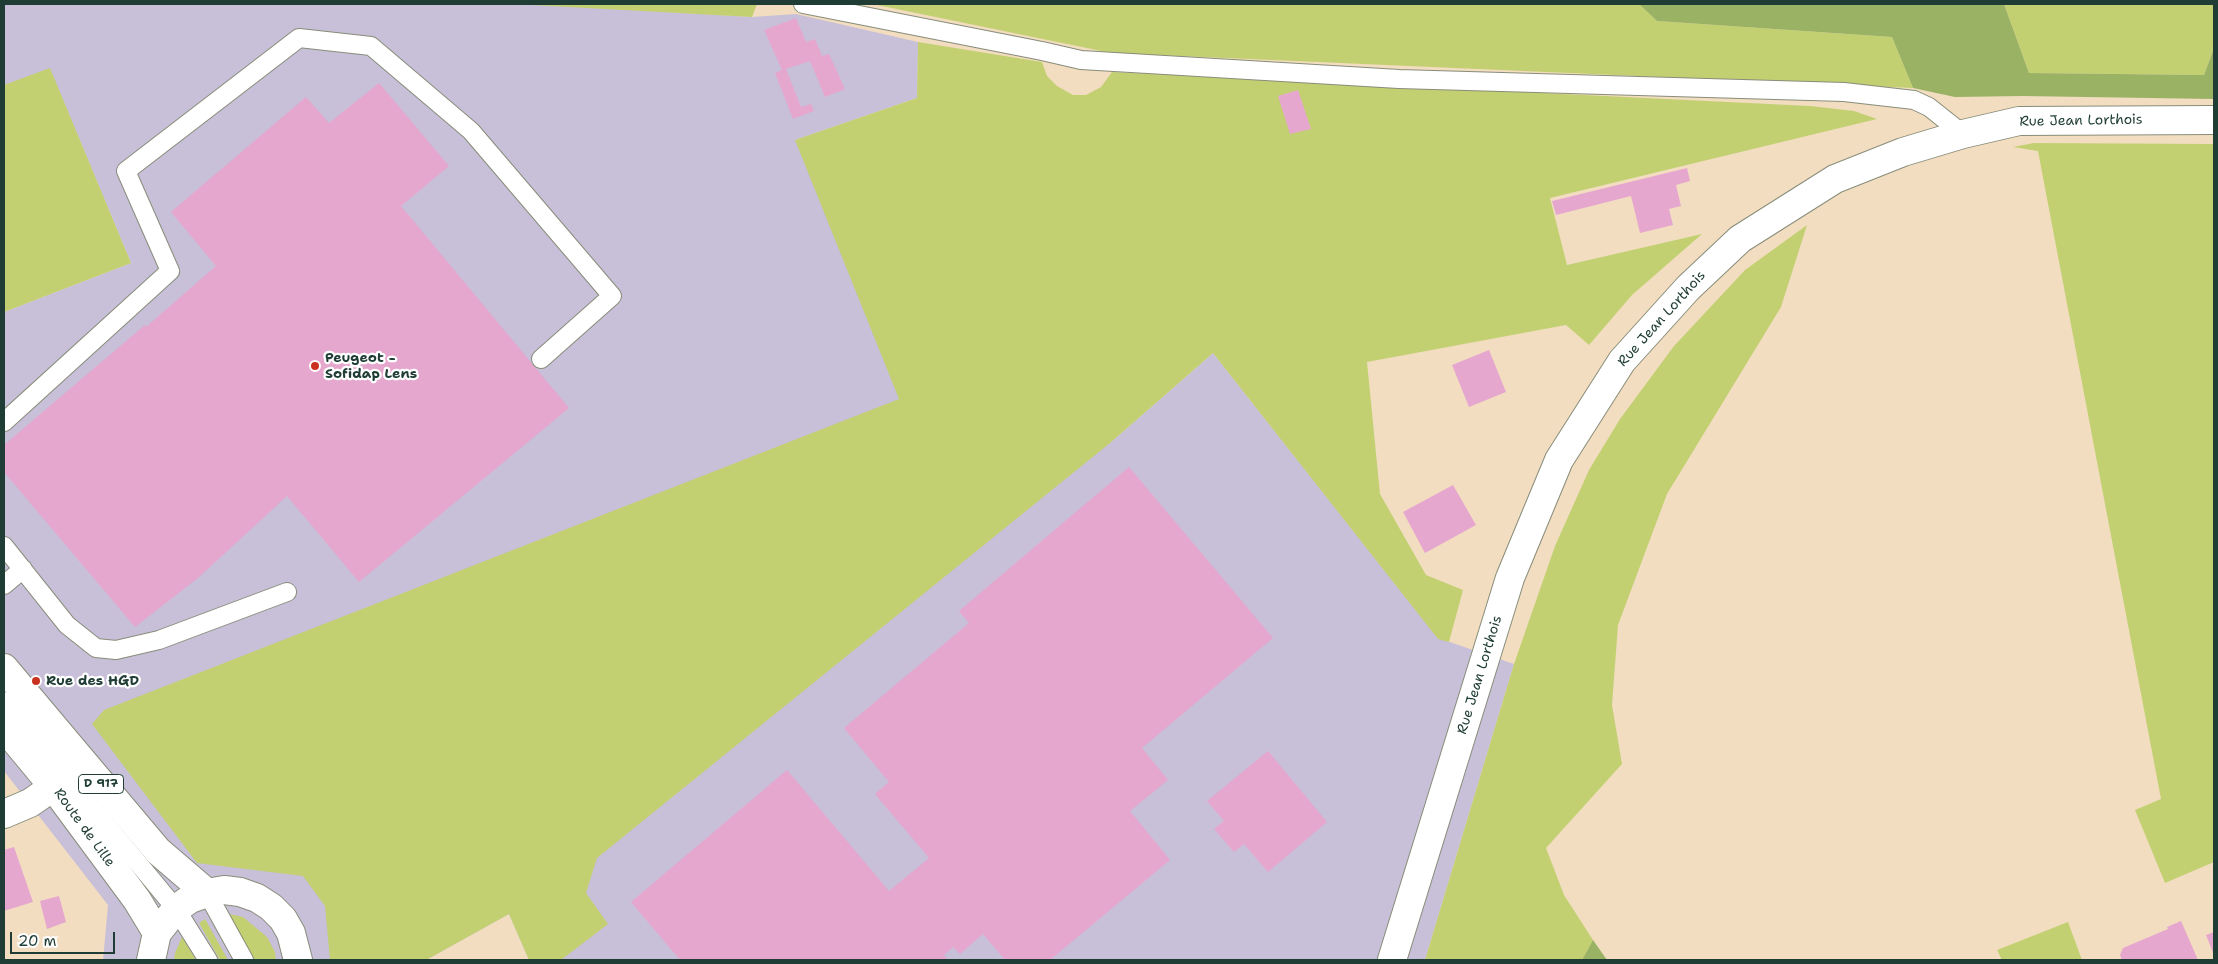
<!DOCTYPE html>
<style>
body{margin:0}
#map{position:relative;width:2218px;height:964px;overflow:hidden;background:#f2ddc0;font-family:"Shantell Sans",sans-serif}
canvas{display:block}
.frame{position:absolute;inset:0;border:5px solid #1f3d34;pointer-events:none}
.scale{position:absolute;left:10px;top:932px;width:105px;height:22px;box-sizing:border-box;border:2px solid #1f3d34;border-top:0;padding-left:6px;font-size:15px;line-height:18px;white-space:nowrap;color:#1f3d34;-webkit-text-stroke:4px #fff;paint-order:stroke}
</style>
<div id="map">
<canvas width="2218" height="964"></canvas>
<div class="frame"></div>
<div class="scale">20 m</div>
</div>
<script>
const ctx = document.querySelector('canvas').getContext('2d');
ctx.lineJoin = 'round';
function paint(path, color) { ctx.fillStyle = color; ctx.fill(path, 'evenodd'); }
const poly = rows => new Path2D(rows.map(r => 'M' + r).join(''));
function strokePath(path, color, width, dash) { ctx.strokeStyle = color; ctx.lineWidth = width; ctx.lineCap = dash ? 'butt' : 'round'; ctx.setLineDash(dash || []); ctx.stroke(path); }
function label(font, color, halo, rows, align = 'center') {
  ctx.font = font + ' "Shantell Sans",sans-serif'; ctx.lineWidth = 4.5; ctx.setLineDash([]); ctx.textBaseline = 'middle'; ctx.strokeStyle = halo; ctx.fillStyle = color; for (const [text, x, y, turn = 0] of rows) {
    ctx.save(); ctx.translate(x, y); ctx.rotate((+turn || 0) * Math.PI / 180); ctx.textAlign = isNaN(turn) ? turn : align; if (halo) ctx.strokeText(text, 0, 0); ctx.fillText(text, 0, 0); ctx.restore();
  }
}
paint(poly([
 [8,4,530,4,752,17,796,14,918,42,917,98,795,140,1110,443,1213,353,1438,638,1514,664,1425,960,529,960,509,914,426,960,103,960,108,905,4,771,4,312,131,263,50,69,4,85,4,5]
]), '#c8bfd8');
paint(poly([
 [513,4,757,4,752,17],
 [872,4,1639,4,1657,21,1892,37,1913,88,1111,53],
 [2004,4,2214,4,2214,48,2204,75,2029,73],
 [918,42,1042,62,1047,76,1057,86,1073,95,1086,95,1101,87,1112,72,1810,106,1854,111,1877,119,1550,198,1567,265,1702,234,1632,295,1589,345,1566,325,1367,362,1380,494,1426,575,1463,590,1449,642,1438,639,1213,353,1110,443,597,858,586,893,608,924,561,960,529,960,509,914,426,960,330,960,325,906,303,876,197,863,92,724,104,710,899,399,795,140,917,98],
 [50,68,131,263,4,312,4,85],
 [2034,143,2214,144,2214,862,2165,883,2135,810,2161,799,2038,151,2013,147],
 [1807,225,1781,307,1667,494,1618,625,1612,705,1622,764,1546,848,1564,895,1593,940,1582,960,1425,960,1514,664,1555,546,1589,470,1620,419,1674,346,1745,270],
 [229,914,243,917,267,937,275,952,276,960,255,960],
 [205,919,228,960,220,960,199,923],
 [2068,922,2082,960,2002,960,1997,950],
 [182,937,196,960,174,960,175,953]
]), '#c3d072');
paint(poly([
 [1639,4,2004,4,2029,73,2204,75,2214,48,2214,99,2023,96,1955,97,1913,88,1892,37,1657,21],
 [1593,940,1607,960,1582,960]
]), '#9ab264');
paint(poly([
 [796,18,806,42,815,39,822,56,829,54,845,89,825,97,810,61,786,69,801,107,811,104,814,111,793,119,775,73,782,70,764,30],
 [379,83,449,166,401,206,569,408,359,582,287,496,198,578,135,627,4,472,4,445,145,325,146,327,216,266,171,212,306,97,329,123],
 [1298,90,1311,129,1290,134,1278,96],
 [1687,168,1690,181,1676,185,1681,206,1669,209,1673,225,1640,233,1631,196,1556,215,1552,201],
 [1489,350,1506,392,1469,407,1452,365],
 [1129,467,1273,638,1142,748,1168,780,1130,811,1170,860,1050,960,1005,960,983,934,960,954,953,947,944,955,948,960,680,960,631,902,787,770,889,891,929,858,875,794,889,782,844,728,969,623,959,611],
 [1453,485,1476,525,1425,553,1403,512],
 [1268,751,1327,822,1268,872,1244,844,1234,852,1214,829,1224,821,1207,801],
 [14,847,33,902,4,911,4,850],
 [59,896,66,922,47,929,40,901],
 [2181,921,2198,960,2122,960,2120,955,2123,948,2168,929,2167,927],
 [2214,932,2214,955,2206,935]
]), '#e6a7cf');
const service = poly([
 [803,4,1042,51,1081,60,1399,79,1844,92,1914,100,1929,107,1963,134],
 [4,422,170,271,126,171,299,38,371,46,471,131,612,296,541,359],
 [4,546,67,625,96,648,116,650,159,640,287,592],
 [4,585,23,569],
 [4,701,176,909,208,960],
 [207,893,244,960]
]);
const minor = poly([
 [4,814,30,803,43,794,52,785]
]);
const tertiary = poly([
 [1392,960,1510,578,1559,460,1622,361,1688,288,1740,239,1835,179,1903,152,1963,134,2019,121,2214,120]
]);
const primary = poly([
 [4,668,158,851,207,893],
 [4,727,52,785,137,900,157,933],
 [151,960,157,933,176,909,190,899,207,893,224,890,240,892,257,898,271,907,283,919,291,933,298,960]
]);
strokePath(service, '#888d7a', 20);
strokePath(minor, '#888d7a', 30);
strokePath(tertiary, '#888d7a', 30);
strokePath(primary, '#888d7a', 30);
strokePath(service, '#fff', 18);
strokePath(minor, '#fff', 28);
strokePath(tertiary, '#fff', 28);
strokePath(primary, '#fff', 28);
for (const [x, y, r, color] of [
 [315,366,5,"#c8321e"],
 [36,681,5,"#c8321e"]
]) { const dot = new Path2D(); dot.arc(x, y, r, 0, 2 * Math.PI); ctx.fillStyle = color; ctx.fill(dot); strokePath(dot, '#fff', 2); }
for (const [x, y, w] of [
 [101,784,45]
]) { const box = new Path2D(); box.roundRect(x - w / 2, y - 9.5, w, 19, 4); ctx.fillStyle = '#fff'; ctx.fill(box); strokePath(box, '#1f3d34', 1); }
label('bold 12px', '#1f3d34', null, [
 ["D 917",101,784]
]);
label('14px', '#1f3d34', '#fff', [
 ["Rue Jean Lorthois",2081,121,-1],
 ["Rue Jean Lorthois",1662,319,-48],
 ["Rue Jean Lorthois",1480,675,-73],
 ["Route de Lille",84,828,54]
]);
label('bold 14px', '#1f3d34', '#fff', [
 ["Peugeot -",325,358],
 ["Sofidap Lens",325,374],
 ["Rue des HGD",46,681]
], 'left');
</script>
